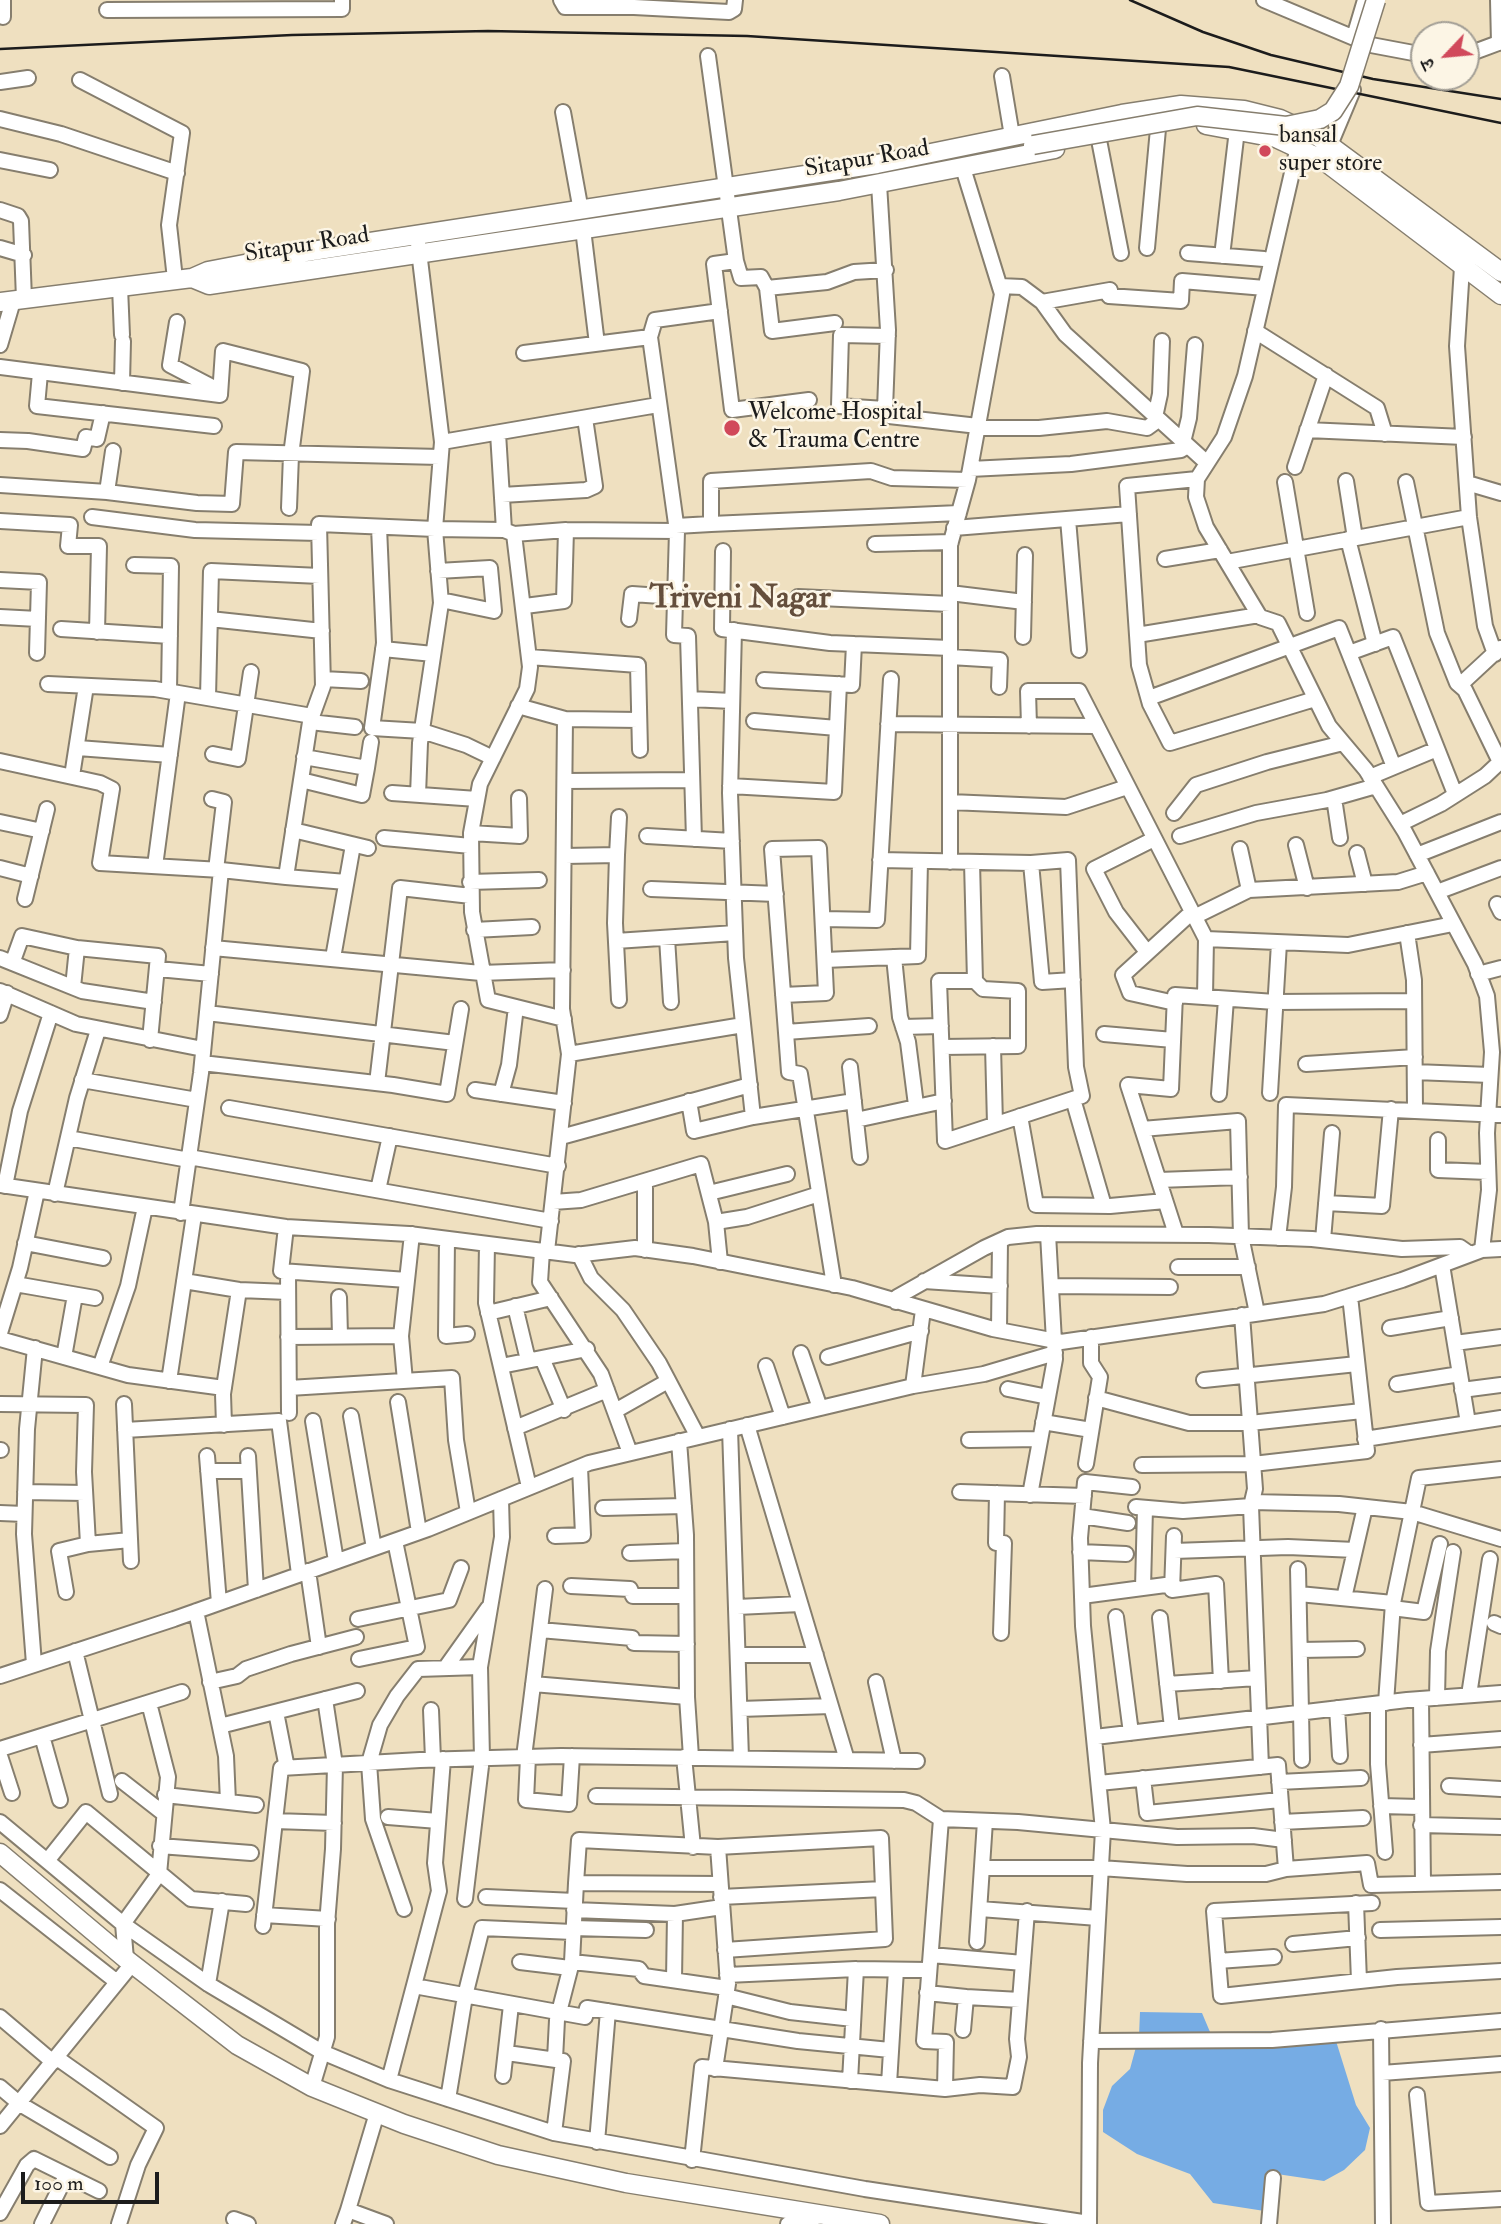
<!DOCTYPE html>
<meta charset="utf-8">
<style>
body{margin:0}
#map{position:relative;width:1501px;height:2224px;overflow:hidden;background:#efe0c0;font-family:"IM FELL Double Pica","Noto Serif Devanagari",serif}
canvas{display:block}
.north{position:absolute;left:1410px;top:21px;width:70px;height:70px;box-sizing:border-box;background:#fcf5e5;border:2px solid #a29e95;border-radius:50%;rotate:244deg;font-size:19px;font-weight:700;line-height:28px;text-align:center;color:#1c1c1c}
.north::after{content:'';display:block;margin:auto;width:24px;height:32px;background:#d1495b;clip-path:polygon(50% 0,100% 100%,50% 72%,0 100%)}
.scale{position:absolute;left:21px;top:2172px;width:138px;height:32px;box-sizing:border-box;border:4px solid #1c1c1c;border-top:0;padding-left:9px;font-size:21px;line-height:24px;white-space:nowrap;color:#1c1c1c;-webkit-text-stroke:5px #fcf5e5;paint-order:stroke}
</style>
<div id="map">
<canvas width="1501" height="2224"></canvas>
<div class="north">उ</div>
<div class="scale">100 m</div>
</div>
<script>
const ctx = document.querySelector('canvas').getContext('2d');
ctx.lineJoin = 'round';
function paint(path, color) { ctx.fillStyle = color; ctx.fill(path, 'evenodd'); }
const poly = rows => new Path2D(rows.map(r => 'M' + r).join(''));
function strokePath(path, color, width, dash) { ctx.strokeStyle = color; ctx.lineWidth = width; ctx.lineCap = dash ? 'butt' : 'round'; ctx.setLineDash(dash || []); ctx.stroke(path); }
function label(font, color, halo, rows, align = 'center') {
  ctx.font = font + ' "IM FELL Double Pica",serif'; ctx.lineWidth = 5; ctx.setLineDash([]); ctx.textBaseline = 'middle'; ctx.strokeStyle = halo; ctx.fillStyle = color; for (const [text, x, y, turn = 0] of rows) {
    ctx.save(); ctx.translate(x, y); ctx.rotate((+turn || 0) * Math.PI / 180); ctx.textAlign = isNaN(turn) ? turn : align; if (halo) ctx.strokeText(text, 0, 0); ctx.fillText(text, 0, 0); ctx.restore();
  }
}
paint(poly([
 [1140,2012,1202,2013,1210,2032,1307,2031,1336,2041,1356,2105,1370,2128,1365,2150,1344,2170,1324,2181,1277,2174,1271,2212,1213,2203,1190,2174,1137,2154,1103,2132,1103,2110,1112,2086,1130,2069,1139,2036]
]), '#76ace4');
const minor = poly([
 [3,0,3,17],
 [561,0,565,7,634,7,729,12,734,9,735,0],
 [1264,0,1371,45,1424,55],
 [1498,0,1499,43],
 [107,10,342,9,342,0],
 [1354,37,1365,0],
 [1466,55,1501,42],
 [708,56,736,261,714,264,732,410,809,400],
 [1002,76,1012,136],
 [80,80,182,133,169,225,175,279],
 [0,82,28,78],
 [563,112,581,211],
 [0,119,61,134,177,173],
 [1300,138,1245,376,1224,437,1197,479,1196,497,1206,527,1260,617,1278,623,1329,726,1366,770,1405,832,1475,964,1487,996,1492,1052,1487,1133,1489,1190,1482,1250],
 [1099,140,1121,253],
 [1327,152,1353,90],
 [0,160,50,170],
 [879,184,888,330,885,409,889,416,978,426],
 [0,210,18,216,21,221,24,299],
 [583,229,597,344],
 [0,248,24,255],
 [1147,248,1158,129],
 [1188,253,1264,259],
 [1222,256,1237,130],
 [736,261,741,278,761,277,767,288],
 [1466,261,1462,267,1457,346,1469,517,1485,626,1495,654],
 [1000,286,1022,287,1042,302,1065,334,1207,463],
 [120,287,122,335],
 [1042,302,1110,290,1109,296,1181,301,1182,281,1265,288],
 [177,322,170,365,220,391],
 [835,323,772,331,767,288,827,282,854,272,886,270],
 [1255,331,1377,408,1385,434],
 [650,337,655,320,720,311],
 [0,345,13,301],
 [524,353,650,337,677,531,674,635,688,636,694,839],
 [0,367,220,395,223,351,302,371,291,455,289,508],
 [40,373,37,406,214,426],
 [122,383,123,341],
 [885,409,839,406,841,335,888,336],
 [1155,417,1160,394,1162,341],
 [978,428,1039,428,1107,421,1147,428,1158,420],
 [1307,430,1464,437],
 [498,433,504,530],
 [0,440,28,441,83,449,86,437,97,439,103,413],
 [442,442,658,405],
 [1183,442,1189,418,1195,345],
 [1295,467,1326,375],
 [970,469,1071,464,1181,450,1187,446],
 [1197,479,1127,486,1139,665,1150,704,1170,743,1315,699],
 [1346,481,1355,538],
 [1285,482,1307,613],
 [1406,482,1437,633,1457,683,1465,690,1500,762],
 [1467,483,1501,493],
 [0,485,107,492,197,503,232,504,236,452,440,457],
 [107,492,113,451],
 [502,495,586,490,595,486,585,418],
 [92,517,195,530,319,533],
 [1068,519,1079,650],
 [0,521,70,525,68,546,99,546,97,632],
 [711,524,959,513],
 [676,526,711,524,711,481,871,471,892,478,968,480],
 [379,527,384,643,372,728,422,731,466,745,493,758],
 [954,528,1129,514],
 [514,534,530,667,527,689,480,784,471,833,472,912,488,1000,564,1019],
 [1348,539,1375,644],
 [875,544,951,542],
 [723,551,722,629,830,643,950,648],
 [1165,559,1220,550],
 [1227,562,1469,517],
 [134,565,171,566,169,691],
 [438,571,490,568,494,611,441,600],
 [0,580,39,582,37,653],
 [950,593,1024,602],
 [798,597,950,604],
 [525,606,564,601,566,530],
 [0,617,38,619],
 [210,619,322,631],
 [629,619,632,594,675,597],
 [61,629,170,636],
 [734,630,730,793,736,958,753,1117],
 [1137,635,1259,615],
 [1023,637,1025,555],
 [383,649,433,654],
 [1349,653,1393,637,1455,794],
 [529,657,638,665,640,750],
 [950,657,1000,660,999,687],
 [323,679,361,681],
 [764,680,852,685,854,644],
 [48,684,155,689,312,716],
 [1460,685,1500,648],
 [208,697,211,571,320,576],
 [1149,698,1339,628,1394,767],
 [690,699,732,701],
 [518,706,565,719,639,720],
 [754,721,837,728],
 [310,722,355,727],
 [888,724,1095,726],
 [1029,726,1028,691,1079,691,1206,939,1205,997],
 [78,748,170,755],
 [213,754,238,759,251,672],
 [0,761,100,783,112,789,100,863,221,870],
 [367,768,371,742],
 [72,776,86,686],
 [1370,777,1437,749],
 [301,780,362,795,367,768,304,757],
 [565,781,692,780],
 [730,786,834,792,839,684],
 [392,793,477,799],
 [418,795,420,743,441,603,435,529,504,530,514,534,566,530,677,531],
 [1334,798,1340,838],
 [212,799,224,802,216,870],
 [950,802,1066,807,1127,787],
 [1174,813,1196,785,1267,762,1343,743],
 [0,822,42,831],
 [1400,824,1441,804,1485,776,1501,761],
 [293,830,368,848],
 [471,833,520,836,519,798],
 [647,836,732,841],
 [1180,836,1256,813,1327,800,1376,786],
 [384,838,471,846],
 [1296,845,1307,888],
 [1240,849,1249,890],
 [1357,853,1365,884],
 [617,855,619,817],
 [1417,855,1501,822],
 [565,856,617,855,615,923,619,1000],
 [880,860,1031,863,1068,860,1076,1067,1082,1096,945,1141,939,981,975,981],
 [950,862,950,545,968,480,1002,294,963,168],
 [1031,863,1042,982,1073,980],
 [155,866,178,693],
 [0,868,31,876],
 [286,877,346,882],
 [470,882,539,880],
 [651,889,776,894],
 [1437,892,1501,868],
 [25,899,47,809],
 [1497,904,1501,912],
 [1194,917,1249,890,1398,882,1427,873],
 [823,919,877,920,891,679],
 [474,930,532,927],
 [1407,933,1414,980,1415,1110],
 [667,938,671,1002],
 [1206,939,1348,945,1453,924],
 [616,941,735,933],
 [213,948,481,973,563,970],
 [1147,952,1116,912,1094,869,1154,839],
 [894,957,900,1017,908,1042,916,1105],
 [0,958,82,991,154,1002],
 [333,958,353,845],
 [825,960,918,956,920,861],
 [13,961,22,936,77,948,158,956,150,1040],
 [158,969,211,974],
 [1478,974,1501,968],
 [73,987,77,948],
 [0,991,76,1024,203,1049],
 [783,995,826,993,819,848,772,849,789,1072,800,1074,834,1285],
 [1175,1003,1130,993,1123,975,1192,912],
 [207,1013,455,1043],
 [0,1015,7,993],
 [903,1027,941,1026],
 [786,1032,869,1026],
 [1104,1034,1173,1040],
 [993,1046,995,1124],
 [942,1047,1018,1046,1018,991,983,989,975,981,972,862],
 [569,1054,743,1025],
 [202,1063,393,1085,447,1094,461,1009],
 [1306,1064,1415,1057],
 [850,1067,860,1157],
 [1415,1072,1490,1075],
 [82,1080,197,1100],
 [377,1083,400,888,471,896],
 [475,1090,564,1103],
 [1270,1093,1279,943],
 [501,1094,509,1065,516,1007],
 [1219,1094,1226,999],
 [1073,1099,1104,1206],
 [689,1101,694,1131,753,1117,854,1101],
 [229,1108,558,1166],
 [1020,1116,1036,1205,1110,1206,1165,1201],
 [856,1120,944,1101],
 [1142,1129,1238,1121,1241,1236,1257,1313],
 [561,1137,750,1085],
 [68,1138,189,1160],
 [1438,1140,1438,1170,1488,1172],
 [189,1157,551,1221],
 [1159,1180,1240,1177],
 [645,1181,645,1250],
 [0,1185,286,1227,409,1234,575,1255,635,1248,693,1256,852,1288,993,1329,1061,1342,1324,1304,1402,1280,1482,1250,1501,1249],
 [5,1186,20,1111,51,1013],
 [378,1190,390,1136],
 [709,1193,787,1174],
 [55,1194,77,1098,98,1030],
 [553,1202,581,1200,701,1164,716,1222,720,1262],
 [1326,1203,1382,1206,1391,1109],
 [181,1213,201,1073,221,870,286,877,310,722,323,686,319,524,435,529,442,442,418,243],
 [716,1222,747,1217,819,1194],
 [286,1227,281,1271,407,1280],
 [1176,1234,1128,1085,1171,1089,1175,995,1275,1002,1414,1001],
 [1278,1238,1284,1187,1286,1105,1501,1115],
 [447,1239,446,1336,467,1334],
 [1323,1240,1332,1133],
 [25,1243,103,1258],
 [487,1244,486,1303,529,1487],
 [542,1251,540,1282,601,1374,630,1453],
 [547,1251,569,1054,562,1009,565,719],
 [579,1254,591,1278,623,1310,659,1363,698,1437],
 [1442,1265,1468,1423],
 [1178,1267,1248,1267],
 [288,1272,289,1413],
 [184,1281,239,1290,288,1292],
 [924,1281,1000,1286],
 [15,1284,95,1298],
 [1051,1286,1170,1287],
 [339,1297,340,1336],
 [896,1302,897,1297,984,1248,1008,1237,1037,1234,1209,1235,1312,1239,1402,1249,1460,1247,1470,1254],
 [515,1306,528,1360],
 [488,1313,551,1298],
 [1242,1315,1255,1489,1251,1506,1261,1767],
 [1390,1328,1451,1318],
 [999,1330,1000,1241],
 [0,1333,20,1268,37,1191],
 [288,1337,401,1336],
 [0,1339,128,1375,224,1388],
 [1455,1343,1501,1337],
 [801,1353,820,1408],
 [64,1357,75,1295],
 [828,1357,921,1331],
 [542,1358,564,1410],
 [501,1366,587,1349],
 [766,1366,783,1417],
 [100,1367,128,1286,145,1207],
 [1204,1380,1357,1364],
 [169,1381,194,1215],
 [405,1381,401,1336,412,1234],
 [1397,1384,1460,1374],
 [913,1386,984,1374,1055,1353],
 [289,1388,452,1378,456,1440,468,1512],
 [1008,1389,1048,1397],
 [1462,1390,1501,1385],
 [1096,1398,1189,1423,1250,1423,1362,1411],
 [398,1402,419,1532],
 [0,1404,86,1405,84,1472,88,1544],
 [124,1404,131,1561],
 [615,1411,668,1381],
 [351,1416,374,1548],
 [313,1421,336,1561],
 [1043,1422,1091,1430],
 [224,1425,223,1394,239,1290],
 [747,1425,847,1760],
 [515,1428,607,1390],
 [730,1429,741,1758],
 [125,1430,279,1421,299,1574],
 [1365,1439,1501,1418],
 [969,1440,1040,1439],
 [679,1441,686,1535,687,1697,691,1757],
 [0,1450,1,1450],
 [207,1456,219,1603],
 [248,1456,256,1590],
 [1086,1464,1100,1377,1091,1363,1091,1337],
 [1142,1465,1253,1464,1367,1451,1350,1296],
 [208,1471,249,1471],
 [25,1492,85,1493],
 [960,1492,1084,1496],
 [997,1493,996,1543,1004,1543,1001,1633],
 [1030,1495,1055,1359,1048,1234],
 [1252,1502,1339,1504,1412,1512,1501,1539],
 [1136,1507,1183,1511,1251,1506],
 [603,1508,684,1506],
 [0,1513,24,1514],
 [1082,1516,1128,1523],
 [555,1536,583,1535,580,1467],
 [1174,1536,1172,1590,1216,1584,1221,1681],
 [1174,1551,1288,1547,1355,1550],
 [1080,1552,1126,1554],
 [630,1553,686,1551],
 [1298,1569,1302,1760],
 [308,1571,319,1647],
 [571,1586,630,1589,633,1596,686,1596],
 [1143,1588,1145,1508],
 [66,1592,59,1551,88,1544,130,1540],
 [1299,1594,1393,1603],
 [1082,1596,1173,1584],
 [1344,1598,1365,1507],
 [737,1607,800,1604],
 [1392,1608,1424,1612,1440,1544],
 [196,1611,226,1756,228,1802],
 [1116,1617,1131,1733],
 [1160,1618,1172,1728],
 [358,1619,449,1600,461,1568],
 [1494,1623,1501,1626],
 [540,1630,632,1638,634,1643,687,1644],
 [1300,1650,1357,1649],
 [75,1651,110,1794],
 [738,1655,816,1655],
 [359,1659,417,1647,395,1541],
 [34,1664,24,1534,27,1429,35,1348],
 [446,1667,488,1608],
 [0,1676,174,1619,428,1529,589,1463,913,1386,923,1310],
 [210,1682,237,1676,246,1669,291,1654,356,1637],
 [876,1682,894,1761],
 [533,1684,687,1697],
 [1167,1684,1257,1678],
 [1469,1695,1490,1559],
 [1437,1698,1438,1651,1453,1552],
 [1421,1699,1423,1884],
 [1386,1703,1393,1603,1419,1478,1501,1469],
 [1378,1704,1378,1764,1385,1852],
 [1337,1708,1340,1756],
 [740,1709,831,1706],
 [431,1710,433,1759],
 [276,1712,287,1768],
 [220,1726,357,1691],
 [42,1736,60,1800],
 [1095,1737,1407,1700,1501,1693],
 [1421,1745,1501,1739],
 [0,1749,182,1692],
 [0,1756,12,1793],
 [524,1757,545,1589],
 [528,1757,526,1800,569,1804,572,1756],
 [684,1757,693,1847],
 [1143,1778,1147,1813,1280,1800],
 [122,1781,163,1813],
 [1279,1782,1361,1778],
 [1099,1783,1278,1765,1286,1869],
 [1449,1786,1501,1789],
 [165,1795,256,1805],
 [596,1796,904,1800,916,1803,941,1819,1018,1822,1177,1837,1253,1836,1284,1840],
 [1381,1806,1420,1807],
 [388,1817,438,1821],
 [941,1819,924,2041,946,2042,945,2089],
 [275,1821,334,1823],
 [0,1822,123,1924,208,1984,322,2052,389,2080,554,2133,865,2189,1089,2223,1090,2063,1103,1830,1083,1626,1080,1538,1085,1482,1132,1487],
 [1282,1822,1363,1818],
 [1421,1825,1501,1827],
 [160,1846,251,1853],
 [47,1861,86,1812,191,1899,246,1904],
 [983,1868,1100,1868,1187,1874,1266,1874,1286,1869,1367,1863,1371,1885,1501,1882],
 [576,1883,579,1840,718,1847,881,1838,885,1939,725,1950],
 [0,1890,117,1982],
 [486,1897,575,1901],
 [721,1897,883,1889],
 [465,1899,482,1758,480,1667,502,1537,501,1499],
 [1356,1903,1359,1981],
 [1372,1903,1214,1911,1221,1996,1397,1977,1501,1971],
 [404,1909,373,1819,369,1763,380,1725,397,1696,418,1669,480,1667],
 [980,1909,1098,1918],
 [574,1910,675,1914,722,1907],
 [264,1915,328,1919],
 [263,1926,281,1768,420,1760,561,1756,917,1761],
 [573,1928,646,1930],
 [1380,1930,1501,1927],
 [977,1942,985,1821],
 [1293,1944,1358,1938],
 [931,1955,1023,1963],
 [126,1959,123,1924,159,1874,168,1777,149,1703],
 [1218,1961,1274,1957],
 [520,1962,570,1968],
 [572,1962,639,1969,644,1976,727,1988],
 [727,1975,856,1969,929,1970],
 [674,1980,675,1914],
 [208,1984,222,1901],
 [414,1986,585,2017,587,2008,798,2041,890,2050],
 [927,1993,966,1997],
 [726,1996,790,2012,853,2019],
 [0,2017,53,2062,57,2058,156,2128,138,2165,119,2224],
 [1381,2029,1383,2224],
 [963,2030,966,1997,1020,2000],
 [1091,2041,1272,2040,1501,2021],
 [507,2053,563,2061,554,2133],
 [555,2059,557,2020,572,1962,576,1883,720,1884],
 [715,2069,728,1984,718,1847],
 [1382,2073,1501,2064],
 [503,2076,511,2005],
 [389,2080,439,1891,435,1863,443,1759],
 [850,2081,856,1969],
 [889,2084,896,1970],
 [0,2087,20,2104,110,2157],
 [312,2087,327,2037,327,1924,333,1849,335,1765,325,1699],
 [1417,2095,1428,2203,1501,2199],
 [448,2099,465,1996,482,1928,573,1932],
 [377,2113,348,2210,386,2224],
 [0,2126,132,1964],
 [597,2142,608,2011],
 [692,2160,702,2067,945,2089,980,2085,1013,2087,1019,2057,1017,2039,1027,1911],
 [0,2213,27,2165,34,2159,99,2191],
 [234,2219,248,2224],
 [42,2224,66,2176],
 [343,2224,348,2210],
 [788,2224,821,2216],
 [1269,2224,1273,2178]
]);
const major = poly([
 [1206,125,1276,138,1323,160,1501,295],
 [192,278,209,285,839,191,1055,149],
 [0,302,192,278,208,271,312,251,877,164,1122,114,1181,105,1244,110,1280,119,1317,136,1501,272],
 [0,1853,126,1959,237,2045,312,2087,404,2124,498,2155,626,2183,880,2224]
]);
strokePath(minor, '#867e6e', 18);
strokePath(major, '#867e6e', 21);
strokePath(minor, '#fff', 14);
strokePath(major, '#fff', 18);
strokePath(poly([
 [1130,0,1203,32,1271,55,1373,79,1501,99],
 [0,49,292,35,488,31,747,36,1229,67,1501,123]
]), '#1c1c1c', 2.5);
const majorBridge = poly([
 [1033,145,1197,116,1286,126,1320,119,1333,111,1349,86,1376,0]
]);
strokePath(majorBridge, '#867e6e', 21, []);
strokePath(majorBridge, '#fff', 18);
for (const [x, y, r, color] of [
 [1265,151,7,"#d1495b"],
 [732,428,9,"#d1495b"]
]) { const dot = new Path2D(); dot.arc(x, y, r, 0, 2 * Math.PI); ctx.fillStyle = color; ctx.fill(dot); strokePath(dot, '#fcf5e5', 2.5); }
label('24px', '#1c1c1c', '#fcf5e5', [
 ["bansal",1279,137],
 ["super store",1279,165],
 ["Welcome Hospital",748,414],
 ["& Trauma Centre",748,442]
], 'left');
label('24px', '#1c1c1c', '#fcf5e5', [
 ["Sitapur Road",867,160,-10],
 ["Sitapur Road",307,246,-9]
]);
label('bold 32px', '#644e3c', '#fcf5e5', [
 ["Triveni Nagar",740,600]
]);
</script>
